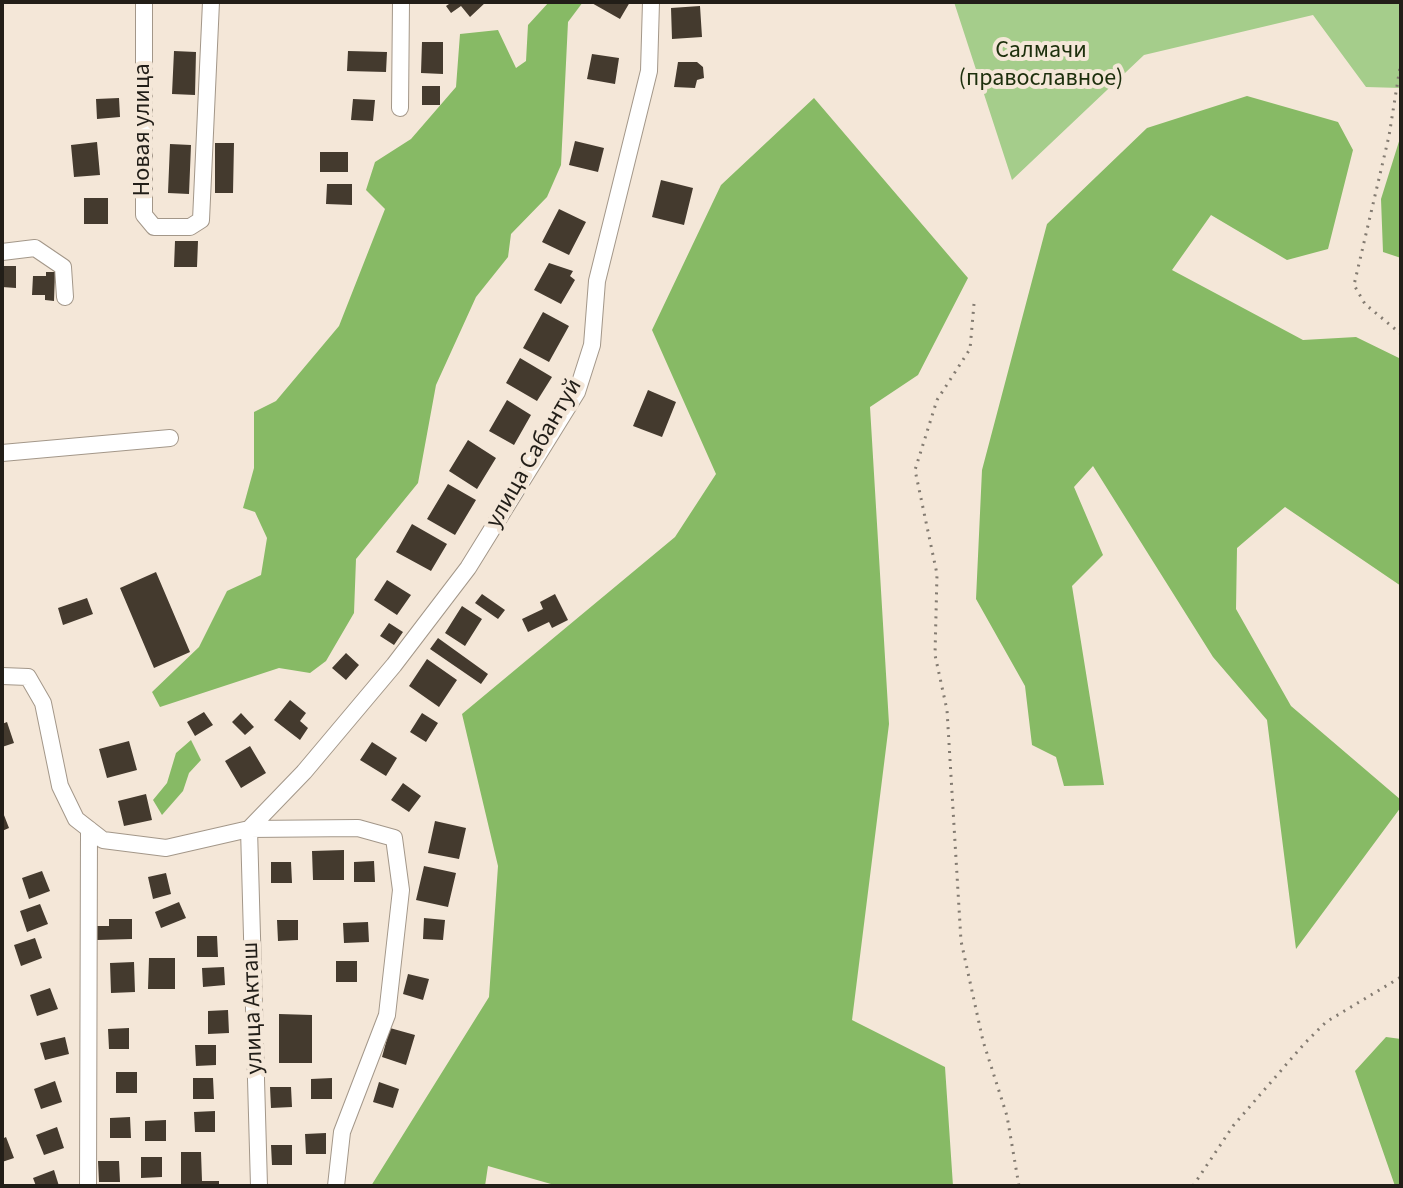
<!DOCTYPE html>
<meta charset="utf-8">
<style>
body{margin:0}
#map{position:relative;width:1403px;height:1188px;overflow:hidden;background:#f4e7d8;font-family:"Source Sans 3",sans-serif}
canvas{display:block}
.frame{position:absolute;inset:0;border:4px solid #221e18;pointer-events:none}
</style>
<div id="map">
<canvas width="1403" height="1188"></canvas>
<div class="frame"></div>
</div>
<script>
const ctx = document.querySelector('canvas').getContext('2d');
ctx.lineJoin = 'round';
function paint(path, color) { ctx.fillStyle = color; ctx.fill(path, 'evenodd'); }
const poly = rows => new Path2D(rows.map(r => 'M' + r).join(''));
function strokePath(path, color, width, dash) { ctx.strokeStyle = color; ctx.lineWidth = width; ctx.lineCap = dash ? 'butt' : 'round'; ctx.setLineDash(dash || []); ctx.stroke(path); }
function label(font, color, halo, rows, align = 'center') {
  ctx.font = font + ' "Source Sans 3",sans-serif'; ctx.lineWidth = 8; ctx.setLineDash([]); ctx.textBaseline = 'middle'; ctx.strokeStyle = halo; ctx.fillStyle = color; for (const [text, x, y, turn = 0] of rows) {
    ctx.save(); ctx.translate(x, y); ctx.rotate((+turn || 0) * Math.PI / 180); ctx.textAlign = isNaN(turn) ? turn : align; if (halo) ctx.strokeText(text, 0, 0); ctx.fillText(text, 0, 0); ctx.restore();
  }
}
paint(poly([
 [954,2,1401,2,1401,88,1366,87,1313,15,1144,55,1012,180]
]), '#a5cd8b');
paint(poly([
 [549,2,583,2,568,22,561,165,547,197,511,234,508,257,476,297,436,385,418,483,356,559,354,613,326,661,310,673,279,668,160,707,152,692,199,647,227,591,261,575,267,538,255,512,243,508,254,468,254,412,276,401,339,326,385,209,366,190,375,162,411,139,456,87,460,34,498,30,516,68,526,61,528,25],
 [1247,96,1338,122,1353,150,1328,249,1287,260,1211,215,1172,270,1303,340,1356,337,1401,359,1401,586,1285,507,1237,548,1236,609,1291,706,1401,800,1401,807,1296,949,1267,720,1213,657,1093,466,1074,487,1103,555,1072,586,1104,785,1064,786,1056,757,1032,745,1025,686,976,599,982,470,1047,224,1147,128],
 [814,98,968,278,918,375,870,407,889,724,852,1020,945,1067,953,1186,558,1186,488,1166,485,1186,371,1186,489,997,498,866,462,714,675,537,716,474,652,330,721,185],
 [1401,135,1401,258,1383,252,1381,199],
 [191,740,201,760,189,773,183,791,162,815,153,800,167,783,176,753],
 [1386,1037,1401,1039,1401,1186,1395,1186,1355,1071]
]), '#87ba65');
paint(poly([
 [452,2,486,2,470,17,461,6,451,13,446,6],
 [590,2,630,2,620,19],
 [700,6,702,37,672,39,671,8],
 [422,42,443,42,443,74,421,73],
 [174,51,196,52,195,95,172,94],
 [348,51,387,52,386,72,347,71],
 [592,54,619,58,615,84,587,79],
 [678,62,697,62,703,67,704,78,697,80,695,88,674,87],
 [422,86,440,86,440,105,422,105],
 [119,98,120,117,97,119,96,99],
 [353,99,375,100,373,121,351,120],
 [575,141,604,148,598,172,569,165],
 [97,142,100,175,74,177,71,145],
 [215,143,234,143,233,193,215,193],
 [170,144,191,145,189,194,168,193],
 [320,152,348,152,348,172,320,172],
 [661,180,693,188,684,225,652,217],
 [327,184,352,184,352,205,326,204],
 [84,198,108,198,108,224,84,224],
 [559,209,586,222,569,255,542,242],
 [175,241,198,241,197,267,174,267],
 [549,263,573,271,570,276,575,280,561,304,534,290],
 [2,266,16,266,16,288,2,287],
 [46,272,55,272,54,301,45,300,45,295,32,295,33,276,46,276],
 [543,312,569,326,549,362,523,348],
 [520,358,552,377,537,401,506,383],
 [648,390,676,402,662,437,633,426],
 [507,400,531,415,514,445,489,431],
 [468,440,496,458,477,489,449,471],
 [448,484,476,500,455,535,427,519],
 [412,524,447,544,431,571,396,552],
 [156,572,190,652,154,668,120,588],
 [387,580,411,595,397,615,374,600],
 [482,594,505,610,498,619,475,603],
 [555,594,568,620,552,628,549,622,528,632,522,619,543,609,540,602],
 [87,598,93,614,63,625,58,608],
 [462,606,482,619,465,646,445,633],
 [389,623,403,632,394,645,380,636],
 [438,638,488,674,481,684,430,649],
 [346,653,359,665,346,680,332,668],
 [427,659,457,680,439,707,409,686],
 [290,700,306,713,300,721,308,728,300,740,274,720],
 [204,712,213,725,195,736,187,722],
 [241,713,254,727,245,735,232,722],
 [422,713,438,723,426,742,410,732],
 [7,722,14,743,2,747,2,724],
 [129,741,137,770,107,778,99,749],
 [372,742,397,758,386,776,360,760],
 [250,746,266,773,241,788,225,761],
 [403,783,421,796,409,812,391,800],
 [146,794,152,820,124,826,118,801],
 [2,810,9,828,2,831],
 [435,821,466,828,459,859,428,853],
 [344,850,344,880,313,880,312,851],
 [374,861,375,882,354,882,354,862],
 [271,862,291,862,292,883,271,883],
 [424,866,456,873,448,907,416,900],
 [42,871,50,891,29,899,22,878],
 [166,873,171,894,153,899,148,877],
 [179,902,186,918,161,928,155,912],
 [40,904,48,924,27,932,20,911],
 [424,918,445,920,443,940,423,939],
 [109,919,132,919,132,939,97,940,97,926,109,926],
 [277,920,298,920,298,940,278,941],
 [368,922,369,942,344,943,343,923],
 [197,936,217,936,218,957,197,957],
 [35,938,42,958,21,966,14,945],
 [149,958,175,958,175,989,148,989],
 [336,961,357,961,357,982,336,982],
 [134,962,135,992,111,993,110,963],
 [224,967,225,985,203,987,202,968],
 [408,974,429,979,423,1000,403,994],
 [50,988,58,1009,37,1016,30,995],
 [228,1010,229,1033,208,1034,208,1011],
 [279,1014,312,1015,312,1063,279,1063],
 [129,1028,129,1049,109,1049,108,1029],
 [390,1028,415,1035,406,1065,382,1057],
 [65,1037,69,1054,45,1060,40,1043],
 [195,1045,216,1045,216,1065,196,1066],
 [116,1072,137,1072,137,1093,116,1093],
 [193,1078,213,1078,214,1099,193,1099],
 [332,1078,332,1099,311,1099,311,1079],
 [55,1081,62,1102,41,1109,34,1089],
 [379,1082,399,1089,393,1108,373,1102],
 [270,1087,291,1087,292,1107,271,1108],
 [215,1111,215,1132,195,1132,194,1112],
 [130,1117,131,1138,110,1138,110,1118],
 [166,1120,166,1141,145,1141,145,1121],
 [57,1127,64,1148,44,1155,36,1135],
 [326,1133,326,1154,306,1154,305,1134],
 [6,1137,14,1158,2,1162,2,1139],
 [271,1145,292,1145,292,1165,272,1165],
 [181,1152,201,1152,202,1181,219,1181,219,1186,181,1186],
 [141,1157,162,1157,162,1177,141,1178],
 [98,1161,119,1161,120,1182,99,1182],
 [54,1170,59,1186,36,1186,33,1178]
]), '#443a2e');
const minor = poly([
 [144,2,144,215,154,227,190,227,201,220,211,2],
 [400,108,401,2],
 [2,252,35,248,63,267,65,297],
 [2,453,170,438],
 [2,676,28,677,43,703,60,786,76,819,103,840,166,848,249,829,358,828,394,838,401,890,387,1015,342,1132,336,1186],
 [88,1186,89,829],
 [259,1186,249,829,304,772,394,665,468,568,577,392,592,345,597,281,649,71,651,2]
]);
strokePath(minor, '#a39789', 18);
strokePath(poly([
 [1401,61,1389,136,1354,285,1365,304,1401,334],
 [974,304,970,349,937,400,915,470,937,574,935,655,947,710,961,941,983,1041,1007,1116,1019,1186],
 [1193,1186,1233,1126,1304,1044,1326,1022,1401,977]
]), '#837b71', 3, [2, 6]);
strokePath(minor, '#fff', 16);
label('24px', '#1c2f0c', '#f4e7d8', [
 ["Салмачи",1041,52],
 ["(православное)",1041,80]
]);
label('24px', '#221e18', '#f4e7d8', [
 ["Новая улица",144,130,-90],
 ["улица Сабантуй",535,454,-60],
 ["улица Акташ",254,1008,-92]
]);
</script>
